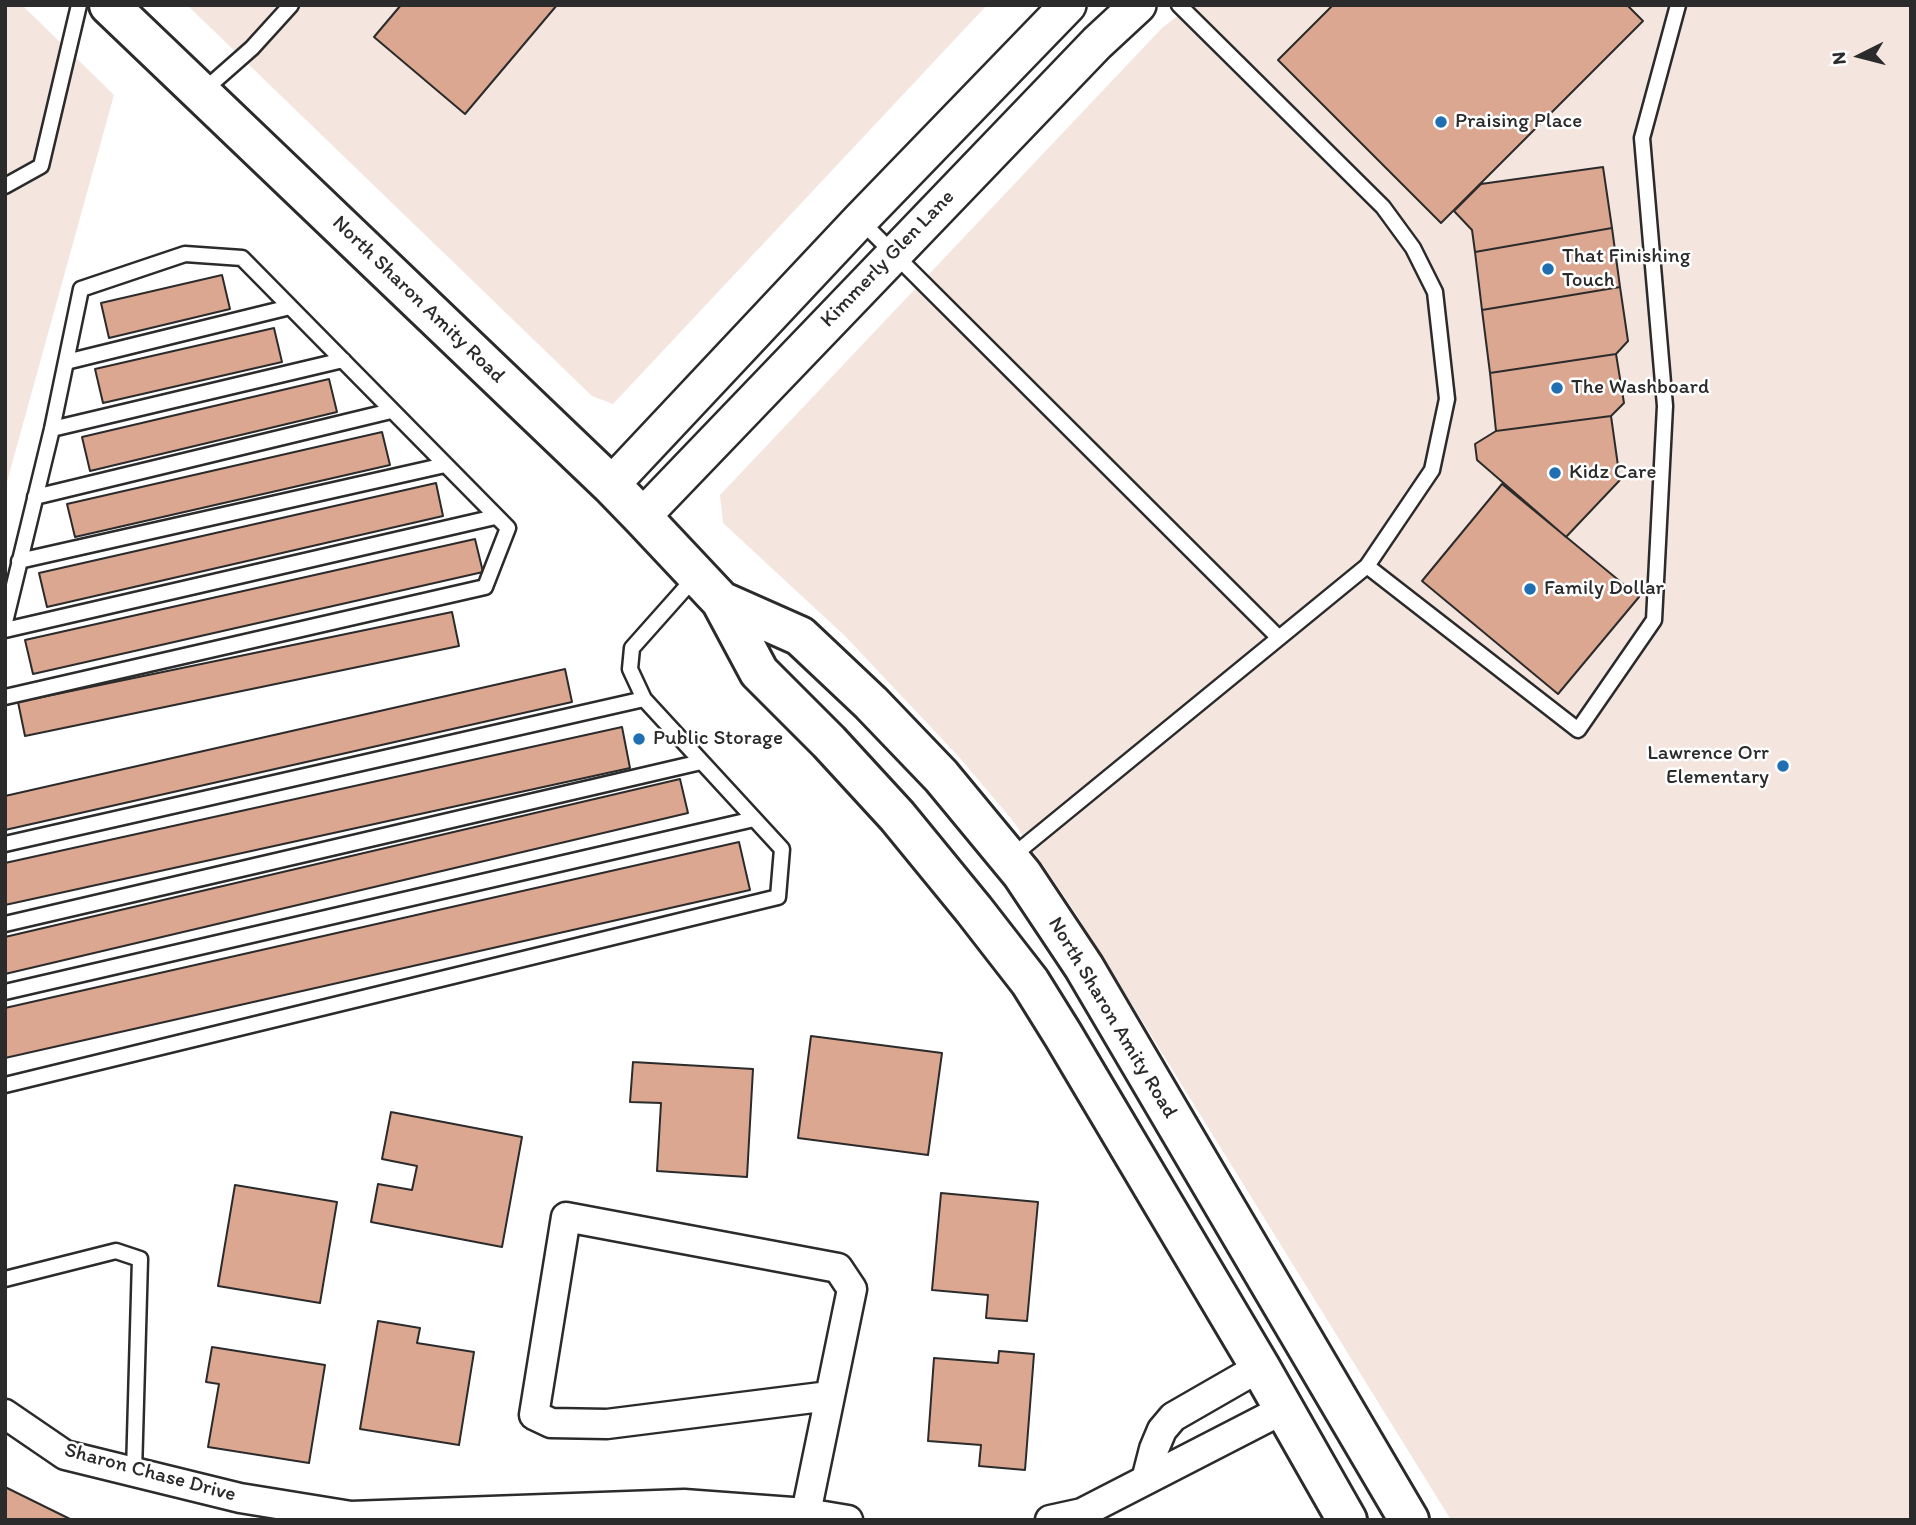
<!DOCTYPE html>
<style>
body{margin:0}
#map{position:relative;width:1916px;height:1525px;overflow:hidden;background:#fff;font-family:Itim,sans-serif}
canvas{display:block}
.frame{position:absolute;inset:0;border:7px solid #2b2b2b;pointer-events:none}
.north{position:absolute;left:1825px;top:21px;width:70px;height:70px;-webkit-text-stroke:5px #fff;paint-order:stroke;rotate:264deg;font-size:19px;font-weight:700;line-height:28px;text-align:center;color:#2b2b2b}
.north::after{content:'';display:block;margin:auto;width:24px;height:32px;background:#2b2b2b;clip-path:polygon(50% 0,100% 100%,50% 72%,0 100%)}
</style>
<div id="map">
<canvas width="1916" height="1525"></canvas>
<div class="frame"></div>
<div class="north">N</div>
</div>
<script>
const ctx = document.querySelector('canvas').getContext('2d');
ctx.lineJoin = 'round';
function paint(path, color) { ctx.fillStyle = color; ctx.fill(path, 'evenodd'); }
const poly = rows => new Path2D(rows.map(r => 'M' + r).join(''));
function strokePath(path, color, width, dash) { ctx.strokeStyle = color; ctx.lineWidth = width; ctx.lineCap = dash ? 'butt' : 'round'; ctx.setLineDash(dash || []); ctx.stroke(path); }
function label(font, color, halo, rows, align = 'center') {
  ctx.font = font + ' Itim,sans-serif'; ctx.lineWidth = 5; ctx.setLineDash([]); ctx.textBaseline = 'middle'; ctx.strokeStyle = halo; ctx.fillStyle = color; for (const [text, x, y, turn = 0] of rows) {
    ctx.save(); ctx.translate(x, y); ctx.rotate((+turn || 0) * Math.PI / 180); ctx.textAlign = isNaN(turn) ? turn : align; if (halo) ctx.strokeText(text, 0, 0); ctx.fillText(text, 0, 0); ctx.restore();
  }
}
paint(poly([
 [5,5,22,5,114,95,5,489],
 [187,5,987,5,613,404,592,396],
 [1192,5,1911,5,1911,1520,1451,1520,1076,914,1013,821,959,757,845,636,723,523,720,495,1162,28]
]), '#f4e5de');
const building = poly([
 [401,5,557,5,465,114,374,37,401,5],
 [1333,5,1627,5,1643,21,1441,223,1278,60,1333,5],
 [1603,167,1612,228,1475,252,1472,230,1454,211,1481,184,1603,167],
 [1612,228,1620,287,1482,310,1475,252,1612,228],
 [222,275,230,309,109,338,101,303,222,275],
 [1620,287,1628,341,1616,354,1490,373,1482,310,1620,287],
 [274,328,282,362,103,403,95,369,274,328],
 [1616,354,1624,403,1611,416,1496,431,1490,373,1616,354],
 [329,379,337,412,90,471,82,437,329,379],
 [1611,416,1620,480,1566,537,1477,460,1475,444,1496,431,1611,416],
 [382,432,390,465,75,537,67,504,382,432],
 [436,483,443,516,47,607,39,573,436,483],
 [1502,484,1639,597,1558,694,1422,581,1502,484],
 [475,539,483,572,33,674,25,640,475,539],
 [452,612,459,646,25,736,18,702,452,612],
 [565,669,572,702,5,830,5,796,565,669],
 [622,727,630,768,5,905,5,863,622,727],
 [680,779,688,813,5,974,5,937,680,779],
 [739,842,750,890,5,1058,5,1008,739,842],
 [811,1036,942,1053,928,1155,798,1138,811,1036],
 [633,1062,753,1069,747,1177,657,1171,661,1103,630,1102,633,1062],
 [391,1112,522,1137,502,1247,371,1222,378,1184,412,1190,417,1166,382,1159,391,1112],
 [235,1185,337,1202,320,1303,218,1286,235,1185],
 [941,1193,1038,1202,1027,1321,986,1318,988,1295,932,1290,941,1193],
 [378,1321,420,1328,417,1343,474,1352,459,1445,360,1429,378,1321],
 [212,1347,325,1365,309,1463,208,1447,219,1384,206,1382,212,1347],
 [999,1351,1034,1354,1025,1470,979,1466,981,1445,928,1441,934,1358,998,1363,999,1351],
 [5,1487,72,1520,5,1520,5,1487]
]);
paint(building, '#dca791');
strokePath(building, '#2b2b2b', 2);
const service = poly([
 [202,92,252,48,291,5],
 [5,186,41,166,79,5],
 [860,220,1279,638],
 [66,362,290,307],
 [52,429,343,360],
 [35,497,391,411],
 [19,561,445,465],
 [1367,566,1578,730,1654,620,1665,406,1642,138,1678,5],
 [5,622,52,429,81,289,185,254,242,258,508,528,485,587,5,697],
 [5,630,495,517],
 [5,844,644,699],
 [1010,858,1367,566,1432,470,1447,399,1435,292,1413,248,1383,207,1179,5],
 [5,924,701,762],
 [5,992,754,819],
 [5,1085,778,897,782,849,644,699,630,669,632,648,696,576],
 [5,1279,116,1251,140,1259,134,1472]
]);
const minor = poly([
 [5,1414,65,1455,240,1498,351,1516,684,1504,806,1513,848,1520],
 [1146,1480,1154,1449,1162,1430,1173,1417,1260,1367],
 [806,1513,852,1289,838,1268,566,1217,534,1415,551,1423,607,1424,829,1396],
 [1050,1520,1082,1513,1284,1409]
]);
const tertiary = poly([
 [611,485,860,220,1068,5],
 [642,517,1097,43,1138,5]
]);
const secondary = poly([
 [109,5,611,485,642,517,721,601,759,672,829,742,897,816,974,910,1030,982,1063,1035,1260,1367,1347,1520],
 [721,601,800,636,871,703,941,776,1022,874,1084,967,1409,1520]
]);
strokePath(service, '#2b2b2b', 19);
strokePath(minor, '#2b2b2b', 33);
strokePath(tertiary, '#2b2b2b', 40);
strokePath(secondary, '#2b2b2b', 44);
strokePath(service, '#fff', 14);
strokePath(minor, '#fff', 28);
strokePath(tertiary, '#fff', 35);
strokePath(secondary, '#fff', 38);
for (const [x, y, r, color] of [
 [1441,122,7,"#1f6fb2"],
 [1548,269,7,"#1f6fb2"],
 [1557,388,7,"#1f6fb2"],
 [1555,473,7,"#1f6fb2"],
 [1530,589,7,"#1f6fb2"],
 [639,739,7,"#1f6fb2"],
 [1783,766,7,"#1f6fb2"]
]) { const dot = new Path2D(); dot.arc(x, y, r, 0, 2 * Math.PI); ctx.fillStyle = color; ctx.fill(dot); strokePath(dot, '#fff', 2.5); }
label('21px', '#2b2b2b', '#fff', [
 ["Praising Place",1455,122],
 ["That Finishing",1562,257],
 ["Touch",1562,281],
 ["The Washboard",1571,388],
 ["Kidz Care",1569,473],
 ["Family Dollar",1544,589],
 ["Public Storage",653,739],
 ["Lawrence Orr",1769,754,"right"],
 ["Elementary",1769,778,"right"]
], 'left');
label('21px', '#2b2b2b', '#fff', [
 ["Kimmerly Glen Lane",888,259,-46],
 ["North Sharon Amity Road",418,300,44],
 ["North Sharon Amity Road",1112,1018,59],
 ["Sharon Chase Drive",150,1473,15]
]);
</script>
